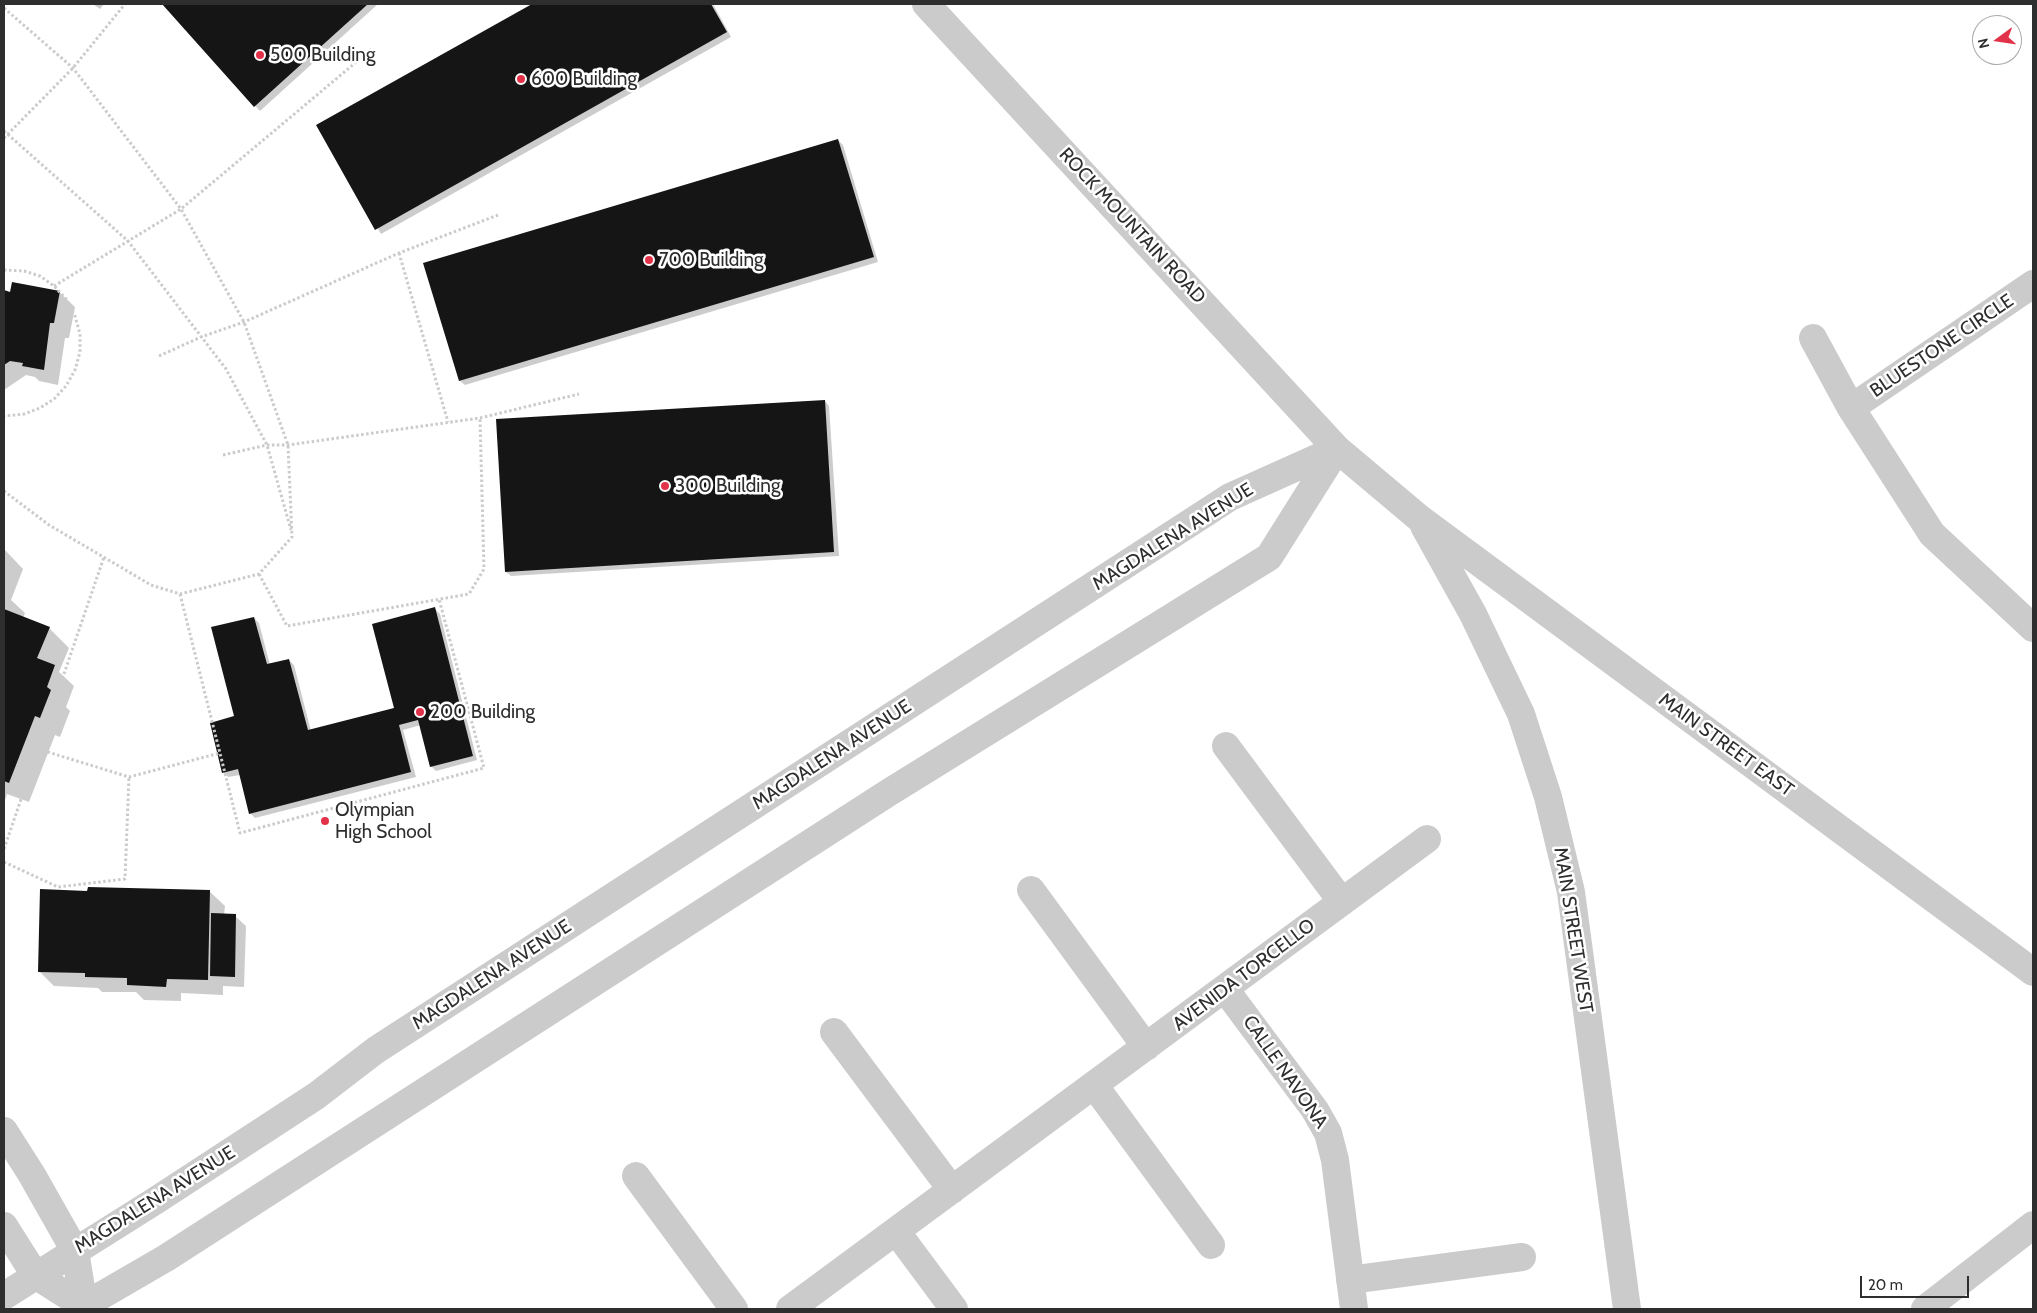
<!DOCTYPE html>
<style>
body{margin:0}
#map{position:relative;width:2037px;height:1313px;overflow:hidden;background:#fff;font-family:Cabin,sans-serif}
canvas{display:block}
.frame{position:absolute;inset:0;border:5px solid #2e2e2e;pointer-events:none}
.north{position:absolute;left:1972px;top:15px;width:50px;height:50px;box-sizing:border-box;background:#fff;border:1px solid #ababab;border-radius:50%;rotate:256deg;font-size:14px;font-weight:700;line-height:20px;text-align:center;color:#2e2e2e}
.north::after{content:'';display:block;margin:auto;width:18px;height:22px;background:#e23249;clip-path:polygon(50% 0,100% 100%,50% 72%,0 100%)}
.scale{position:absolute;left:1860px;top:1276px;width:109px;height:22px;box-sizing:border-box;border:2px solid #2e2e2e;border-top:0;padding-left:6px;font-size:15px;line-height:18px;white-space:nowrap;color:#2e2e2e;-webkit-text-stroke:4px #fff;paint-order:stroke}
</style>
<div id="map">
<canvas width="2037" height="1313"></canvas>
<div class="frame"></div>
<div class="north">N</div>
<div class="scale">20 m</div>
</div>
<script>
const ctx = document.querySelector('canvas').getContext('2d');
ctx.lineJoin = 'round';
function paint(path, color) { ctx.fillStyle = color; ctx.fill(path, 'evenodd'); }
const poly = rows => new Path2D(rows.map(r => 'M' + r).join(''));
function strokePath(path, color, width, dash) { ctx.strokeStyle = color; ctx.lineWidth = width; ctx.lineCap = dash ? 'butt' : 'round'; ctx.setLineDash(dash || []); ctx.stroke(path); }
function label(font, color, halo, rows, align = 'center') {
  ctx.font = font + ' Cabin,sans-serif'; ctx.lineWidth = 5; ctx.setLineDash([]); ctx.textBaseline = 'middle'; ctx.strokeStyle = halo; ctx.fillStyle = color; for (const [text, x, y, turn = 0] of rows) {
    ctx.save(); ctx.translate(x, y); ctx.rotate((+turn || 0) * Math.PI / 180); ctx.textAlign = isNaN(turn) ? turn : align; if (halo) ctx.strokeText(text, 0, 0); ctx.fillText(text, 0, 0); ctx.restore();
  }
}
paint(poly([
 [93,4,104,4,100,9],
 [164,4,378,4,260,111],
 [534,4,713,4,731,37,381,234,317,126],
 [838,140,843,145,878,262,465,385,460,381],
 [4,292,59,292,75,307,69,338,65,338,58,385,39,381,35,377,26,375,4,390],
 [825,401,829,406,839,556,511,576,506,572],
 [4,549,23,569,11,600,25,613,23,618,49,628,69,648,59,672,74,686,66,707,70,711,60,737,55,735,29,802,7,794,4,803],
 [435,609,440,614,477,760,436,771,431,766,421,725,403,730,416,777,255,818,250,813,240,775,228,777,224,773,211,724,236,717,254,618,259,623,270,665,289,660,294,665,311,731,396,709],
 [209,891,225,906,224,915,235,916,246,926,244,987,223,986,223,995,181,993,181,1001,144,1000,136,992,102,992,98,988,54,986,39,971,89,892]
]), '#0003');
paint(poly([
 [162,4,368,4,254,107],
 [532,4,711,4,727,32,375,230,316,125],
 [838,139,874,257,459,381,423,263],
 [12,282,60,291,54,323,50,323,44,370,22,366,23,363,10,361,4,365,4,290,10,292],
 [825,400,834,552,505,572,496,419],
 [435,607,473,756,430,767,418,720,399,725,411,772,249,814,238,769,222,773,210,723,234,716,211,627,254,617,267,664,289,659,308,730,394,708,372,624],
 [4,609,50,627,37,658,55,665,47,687,51,690,40,718,35,716,9,783,4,781],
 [88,887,210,890,208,980,167,979,166,987,127,985,127,978,85,977,85,973,38,972,40,889,87,891],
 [211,913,236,914,235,977,210,976]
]), '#151515');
strokePath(poly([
 [4,8,73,68,181,209,244,322,288,445,292,537,259,574,180,594,151,585,49,525,4,491],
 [4,131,128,241,226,369,267,445,291,530],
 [4,138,73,68,125,4],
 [399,253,448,422],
 [4,270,24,271,40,276,54,286,67,300,75,316,80,334,80,352,75,370,66,386,54,399,40,408,24,414,4,416],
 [54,286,181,209,373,48],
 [159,356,201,337,244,322,399,253,498,215],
 [223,455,267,445,288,445,480,418,579,394],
 [259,574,287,626,469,594,484,569,480,418],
 [180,594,240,833,484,768,439,599],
 [38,749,129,777,220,753],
 [4,849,104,557],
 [4,862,58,887,125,879,129,777]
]), '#cbcbcb', 3, [2.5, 2.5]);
strokePath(poly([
 [926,4,1337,449,1419,518,2033,972],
 [1813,338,1851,408,1932,534,2033,628],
 [1851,408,2033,284],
 [1424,526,1473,614,1521,714,1548,797,1571,892,1627,1309],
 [1226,746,1342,902],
 [1031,890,1146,1047],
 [1225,989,1315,1110,1328,1133,1335,1160,1354,1309],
 [834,1032,952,1190],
 [1094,1085,1211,1245],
 [4,1131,32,1175,75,1251,84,1306,35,1275,4,1226],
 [636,1176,734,1309],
 [896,1231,954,1309],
 [1350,1280,1522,1257],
 [4,1296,155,1201,316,1096,376,1050,1230,497,1337,449],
 [78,1309,166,1258,888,793,1269,557,1337,449],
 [790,1309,1427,839],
 [1925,1309,2033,1225]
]), '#cbcbcb', 28);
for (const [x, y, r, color] of [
 [260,55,5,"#e23249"],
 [521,79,5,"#e23249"],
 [649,260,5,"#e23249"],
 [665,486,5,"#e23249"],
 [420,712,5,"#e23249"],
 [325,821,5,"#e23249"]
]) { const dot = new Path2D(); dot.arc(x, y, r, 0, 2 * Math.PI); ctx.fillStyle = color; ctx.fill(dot); strokePath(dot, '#fff', 2); }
label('19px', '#2e2e2e', '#fff', [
 ["500 Building",270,55],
 ["600 Building",531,79],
 ["700 Building",659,260],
 ["300 Building",675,486],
 ["200 Building",430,712],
 ["Olympian",335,810],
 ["High School",335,832]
], 'left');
label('19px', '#2e2e2e', '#fff', [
 ["ROCK MOUNTAIN ROAD",1132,226,47],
 ["BLUESTONE CIRCLE",1942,346,-34],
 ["MAGDALENA AVENUE",1173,537,-32],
 ["MAIN STREET EAST",1726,745,36],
 ["MAGDALENA AVENUE",832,755,-33],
 ["MAIN STREET WEST",1573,930,81],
 ["MAGDALENA AVENUE",492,975,-33],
 ["AVENIDA TORCELLO",1244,975,-37],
 ["CALLE NAVONA",1285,1072,55],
 ["MAGDALENA AVENUE",155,1200,-32]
]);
</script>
